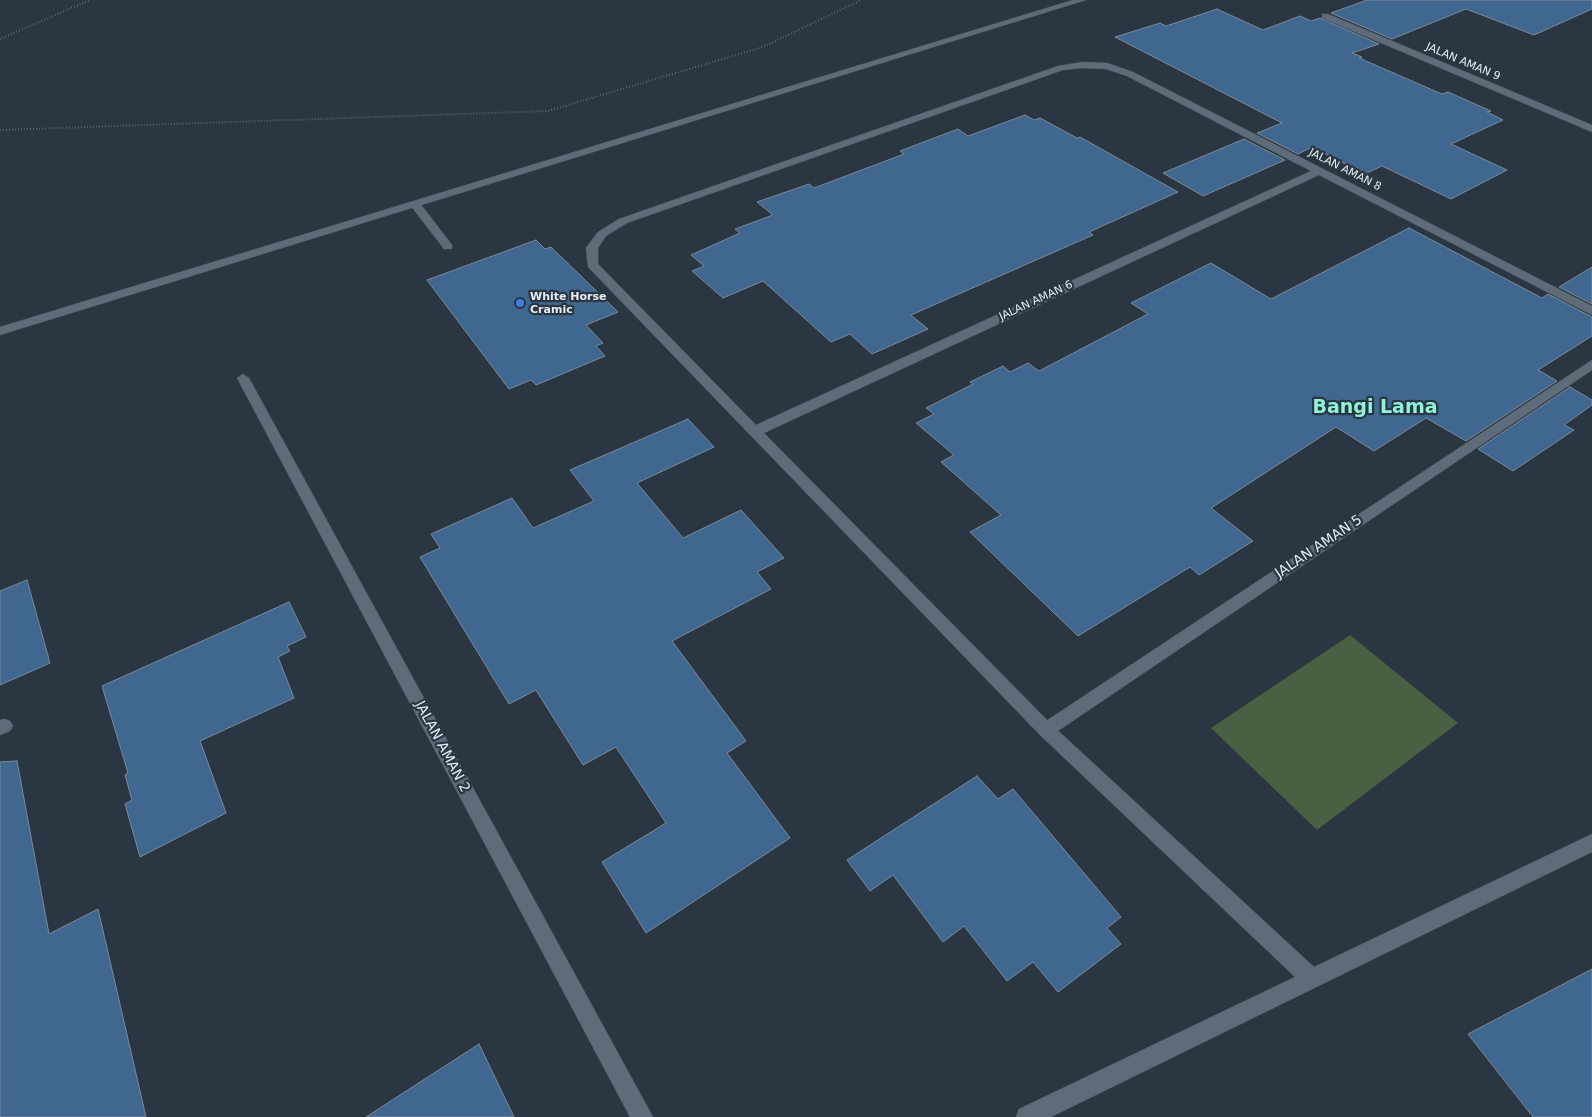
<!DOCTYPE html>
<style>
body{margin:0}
canvas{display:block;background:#2a3642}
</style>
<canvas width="1592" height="1117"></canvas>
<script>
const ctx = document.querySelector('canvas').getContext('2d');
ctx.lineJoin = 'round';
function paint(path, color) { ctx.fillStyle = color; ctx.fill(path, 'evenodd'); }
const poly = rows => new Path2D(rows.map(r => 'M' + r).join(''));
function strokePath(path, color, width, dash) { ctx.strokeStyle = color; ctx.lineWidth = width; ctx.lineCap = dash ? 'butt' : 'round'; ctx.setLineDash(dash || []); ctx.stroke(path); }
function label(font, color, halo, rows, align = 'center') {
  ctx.font = font + ' "DejaVu Sans",sans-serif'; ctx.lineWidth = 4.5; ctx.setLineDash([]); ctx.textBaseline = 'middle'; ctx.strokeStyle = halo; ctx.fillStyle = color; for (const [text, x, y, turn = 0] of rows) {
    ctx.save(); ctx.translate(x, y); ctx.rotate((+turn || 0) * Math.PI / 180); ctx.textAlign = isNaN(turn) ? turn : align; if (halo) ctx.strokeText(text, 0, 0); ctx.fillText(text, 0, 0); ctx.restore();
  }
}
paint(poly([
 [1350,635,1458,723,1317,830,1211,728]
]), '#476142');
const building = poly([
 [1367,0,1592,0,1592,9,1534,35,1466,9,1392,39,1331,13,1367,0],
 [1217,9,1263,30,1300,16,1311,21,1320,18,1379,44,1352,53,1362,57,1359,58,1442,94,1448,92,1491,111,1487,112,1503,120,1451,144,1507,170,1451,199,1382,166,1365,174,1312,147,1298,154,1257,133,1282,123,1115,37,1160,23,1166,26,1217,9],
 [1025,115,1034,120,1040,118,1077,138,1080,137,1178,192,1089,232,1093,235,911,315,928,329,872,354,850,334,831,342,763,281,723,298,692,271,704,266,691,255,740,233,735,229,773,215,757,202,809,184,814,188,904,154,900,151,958,129,968,136,1025,115],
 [1244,139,1285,160,1203,196,1163,173,1244,139],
 [1409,228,1542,298,1548,294,1592,317,1592,336,1538,370,1557,381,1466,441,1426,418,1374,451,1336,427,1211,508,1253,541,1199,575,1190,567,1078,636,970,532,1001,515,941,462,954,455,916,423,934,414,926,408,973,384,970,382,1003,366,1010,372,1028,363,1039,371,1148,314,1131,303,1211,263,1271,299,1409,228],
 [536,240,545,249,551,247,618,312,586,325,603,343,596,346,605,356,536,385,531,380,509,389,427,280,536,240],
 [1592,267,1592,304,1559,287,1592,267],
 [1570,387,1592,400,1592,405,1564,425,1574,430,1513,471,1478,449,1570,387],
 [688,419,714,447,637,483,683,538,741,510,784,558,757,572,771,589,672,641,746,741,727,753,790,838,646,933,602,862,666,823,616,747,583,765,536,690,509,704,420,557,440,548,431,534,512,498,533,528,594,501,570,470,688,419],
 [27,580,50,663,0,685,0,591,27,580],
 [289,602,306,637,287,646,290,651,278,657,294,698,200,741,226,813,140,857,125,804,132,800,125,775,128,773,102,686,289,602],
 [17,761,49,934,98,909,146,1117,0,1117,0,762,17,761],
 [977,776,998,799,1013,789,1121,917,1107,928,1121,944,1058,992,1033,962,1007,981,964,926,943,942,893,875,870,891,847,860,977,776],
 [1592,969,1592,1117,1533,1117,1468,1034,1592,969],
 [479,1044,514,1117,366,1117,479,1044]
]);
paint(building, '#40678f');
strokePath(building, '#7c8998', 1);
const lane = poly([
 [415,201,419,202,452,245,452,249,444,249,411,206,410,204,415,201],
 [1592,360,1592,370,1052,735,1046,737,1040,735,1037,730,1040,725,1592,360]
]);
const street = poly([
 [1322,14,1328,14,1592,125,1592,132,1322,18,1322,14],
 [1082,62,1107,63,1133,72,1592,306,1592,315,1319,175,764,433,1052,725,1314,967,1592,834,1592,852,1051,1117,1016,1117,1019,1109,1295,977,1040,735,588,267,586,248,598,232,619,219,1058,66,1082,62],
 [1082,68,1106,69,1127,76,1311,171,756,425,598,264,598,248,606,236,627,223,1063,70,1082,68],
 [243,374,249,378,653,1117,630,1117,237,378,243,374],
 [4,719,10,721,13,726,10,731,0,735,0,720,4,719]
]);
const secondary = poly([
 [1073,0,1086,0,0,335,0,327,1073,0]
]);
strokePath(lane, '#49535d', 1);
strokePath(street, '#49535d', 1);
strokePath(secondary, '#49535d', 1);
strokePath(poly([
 [0,39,90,0],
 [0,130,548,111,763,47,861,0]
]), '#868f99', 2, [0.5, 2.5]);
paint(lane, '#5e6b79');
paint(street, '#5e6b79');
paint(secondary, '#5e6b79');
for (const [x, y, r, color] of [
 [520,303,5,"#3f7fe0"]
]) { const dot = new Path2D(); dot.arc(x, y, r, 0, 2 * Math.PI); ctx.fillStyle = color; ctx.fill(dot); strokePath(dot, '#2a3642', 2); }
label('11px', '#e4ebf3', '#2a3642', [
 ["JALAN AMAN 9",1463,62,23],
 ["JALAN AMAN 8",1345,170,27],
 ["JALAN AMAN 6",1036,301,-25]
]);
label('bold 11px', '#e4ebf3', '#2a3642', [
 ["White Horse",530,297],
 ["Cramic",530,310]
], 'left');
label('14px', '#e4ebf3', '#2a3642', [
 ["JALAN AMAN 5",1319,547,-34],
 ["JALAN AMAN 2",442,747,62]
]);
label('bold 19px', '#90f2d9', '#2a3642', [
 ["Bangi Lama",1375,408]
]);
</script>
